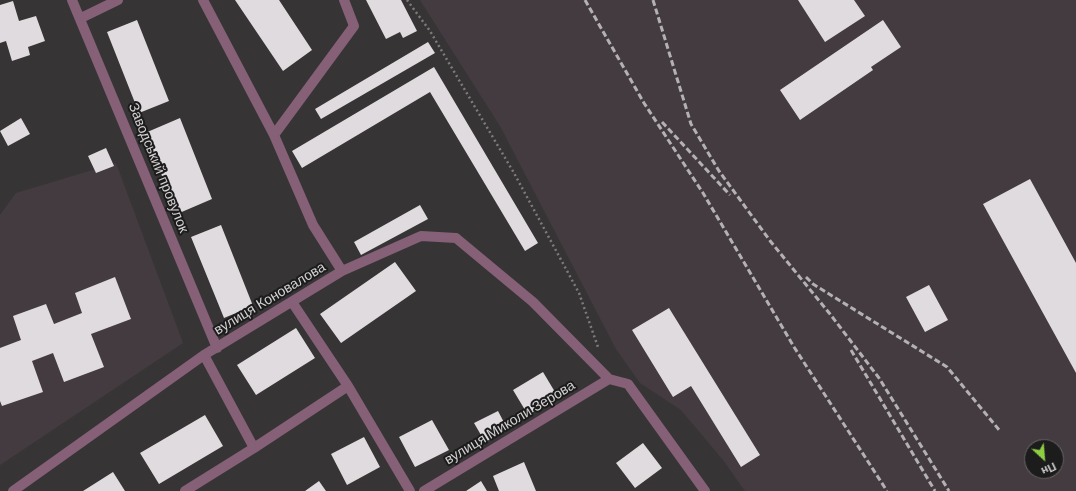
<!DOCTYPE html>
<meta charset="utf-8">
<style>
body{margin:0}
#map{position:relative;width:1076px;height:491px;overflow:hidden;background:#373436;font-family:Arial,sans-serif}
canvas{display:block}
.north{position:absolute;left:1024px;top:439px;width:40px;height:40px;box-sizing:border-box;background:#1d1c1d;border:1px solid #666465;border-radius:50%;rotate:154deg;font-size:11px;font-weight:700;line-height:16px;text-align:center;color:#d3d1d2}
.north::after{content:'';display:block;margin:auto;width:14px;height:18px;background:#8ece43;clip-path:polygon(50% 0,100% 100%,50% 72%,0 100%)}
</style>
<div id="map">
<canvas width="1076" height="491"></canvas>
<div class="north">Пн</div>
</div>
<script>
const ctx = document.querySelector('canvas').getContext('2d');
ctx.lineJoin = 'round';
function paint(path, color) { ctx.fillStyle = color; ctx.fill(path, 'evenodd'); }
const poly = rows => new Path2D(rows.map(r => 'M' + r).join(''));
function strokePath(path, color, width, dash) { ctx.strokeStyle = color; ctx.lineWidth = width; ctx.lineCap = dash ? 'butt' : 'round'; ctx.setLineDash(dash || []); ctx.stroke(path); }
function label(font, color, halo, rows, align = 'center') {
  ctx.font = font + ' Arial,sans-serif'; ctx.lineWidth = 4; ctx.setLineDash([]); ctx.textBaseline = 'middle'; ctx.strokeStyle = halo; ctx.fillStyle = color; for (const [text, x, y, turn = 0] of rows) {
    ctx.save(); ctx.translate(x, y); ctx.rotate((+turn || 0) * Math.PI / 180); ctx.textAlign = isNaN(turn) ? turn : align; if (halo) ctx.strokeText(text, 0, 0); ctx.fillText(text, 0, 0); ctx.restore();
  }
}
paint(poly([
 [420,0,1076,0,1076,491,745,491,723,460,681,410,640,383,616,349,500,126],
 [1032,447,1056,447,1056,471,1032,471],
 [116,163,183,343,0,465,0,215,16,193]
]), '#443b41');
paint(poly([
 [235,0,279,0,312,50,283,71],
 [366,0,401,0,417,31,403,38,400,32,386,39],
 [798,0,854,0,865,16,825,42],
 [13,1,19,21,36,16,45,41,28,47,30,55,12,61,6,41,0,43,0,5],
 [137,20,169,101,139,113,107,32],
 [883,20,901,47,871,67,873,70,800,120,780,90],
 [428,42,435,53,321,119,315,109],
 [434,67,538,243,525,251,430,92,302,168,292,151],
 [21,118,30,134,8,146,0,131],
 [180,118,212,199,177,214,145,133],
 [106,148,114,166,96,173,88,156],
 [1030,179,1076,263,1076,373,983,204],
 [420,205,428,219,361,255,354,242],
 [221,225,253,306,224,318,191,237],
 [395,262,416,291,341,343,320,314],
 [115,277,131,319,91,334,104,367,64,382,53,353,32,361,43,392,2,406,0,401,0,348,21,340,13,316,46,304,54,324,82,313,75,293],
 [929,285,948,320,925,332,906,297],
 [669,308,760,455,741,467,691,386,673,397,632,330],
 [296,328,315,358,256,395,237,365],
 [543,372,558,397,528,415,513,390],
 [498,411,508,430,485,442,474,423],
 [205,415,223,446,159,484,140,453],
 [432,420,449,450,415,467,399,437],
 [364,437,380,467,347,485,331,454],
 [643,443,662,468,635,488,616,463],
 [524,462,536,491,499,491,493,476],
 [113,472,125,491,83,491],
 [319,481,326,491,305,491],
 [481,481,487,491,466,491]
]), '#e0dbde');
strokePath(poly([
 [407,0,430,31,514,173,579,293,598,347]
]), '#7d7b7c', 2.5, [2, 3]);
strokePath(poly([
 [72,0,217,348],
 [81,18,118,0],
 [274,135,354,26,344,0],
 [342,271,421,236,456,238,533,302,609,379,628,384,705,491],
 [292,302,348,386,410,491],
 [204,355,254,448,348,386],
 [13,491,204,355,342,271,313,225,274,135,203,0],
 [185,491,254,448],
 [424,491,609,379]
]), '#856077', 10);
strokePath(poly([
 [585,0,644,103,703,193,794,347,887,491],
 [653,0,691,124,719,171,771,242,830,314,879,378,949,491],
 [662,122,730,195],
 [806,277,813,284,947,367,1000,431],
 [851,350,935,491]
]), '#b4b1b3', 3, [6, 3]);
label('14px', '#d3d1d2', '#1d1c1d', [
 ["Заводський провулок",158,168,68],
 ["вулиця Коновалова",270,299,-31],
 ["вулиця Миколи Зерова",510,423,-31]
]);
</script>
